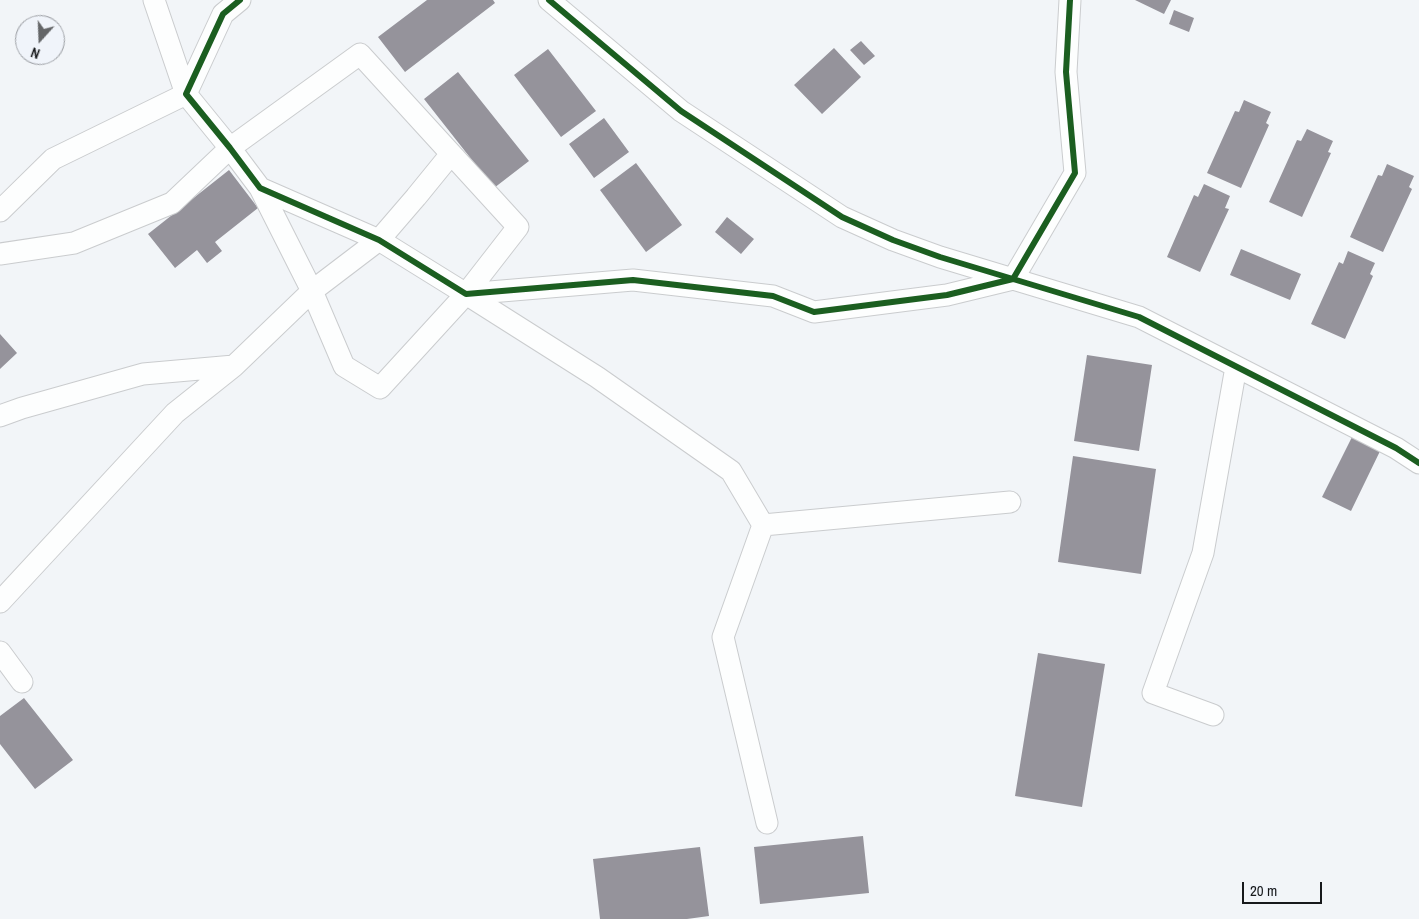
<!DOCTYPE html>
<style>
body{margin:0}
#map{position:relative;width:1419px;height:919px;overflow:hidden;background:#f2f5f8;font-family:"Archivo Narrow",sans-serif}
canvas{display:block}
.north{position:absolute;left:15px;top:15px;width:50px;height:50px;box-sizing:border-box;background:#f0f4fa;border:1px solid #999ca1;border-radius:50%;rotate:200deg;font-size:14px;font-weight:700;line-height:20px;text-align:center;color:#17191b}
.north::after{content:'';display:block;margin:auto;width:18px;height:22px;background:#646668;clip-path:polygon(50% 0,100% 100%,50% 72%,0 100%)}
.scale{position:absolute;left:1242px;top:882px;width:80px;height:22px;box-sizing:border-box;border:2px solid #17191b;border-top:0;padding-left:6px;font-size:15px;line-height:18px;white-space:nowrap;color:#17191b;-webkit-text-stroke:4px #f0f4fa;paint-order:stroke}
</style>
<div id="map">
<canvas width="1419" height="919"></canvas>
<div class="north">N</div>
<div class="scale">20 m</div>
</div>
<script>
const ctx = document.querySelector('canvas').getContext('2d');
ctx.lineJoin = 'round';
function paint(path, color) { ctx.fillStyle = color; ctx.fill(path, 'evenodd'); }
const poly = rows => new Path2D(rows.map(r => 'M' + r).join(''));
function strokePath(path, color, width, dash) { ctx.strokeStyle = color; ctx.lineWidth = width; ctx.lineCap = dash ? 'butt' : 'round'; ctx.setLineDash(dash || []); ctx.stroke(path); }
paint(poly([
 [427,0,493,0,495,3,405,72,378,37],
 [1135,0,1171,0,1164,14],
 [1174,10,1194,18,1189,32,1169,24],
 [861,41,875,56,864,65,850,50],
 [834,48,861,77,822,114,794,85],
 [548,49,596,111,561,137,514,75],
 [458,72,529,161,494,188,424,99],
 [1244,100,1271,112,1266,123,1269,125,1241,188,1207,173,1235,111,1239,112],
 [604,118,629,152,594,178,569,144],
 [1307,129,1333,141,1328,152,1331,153,1302,217,1269,202,1297,140,1301,141],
 [636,163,682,225,646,252,600,190],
 [1387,164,1414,176,1409,187,1412,189,1383,252,1350,237,1378,175,1382,176],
 [229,170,258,208,215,242,222,251,207,263,197,250,175,268,148,234],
 [1204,184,1230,196,1225,208,1229,209,1200,272,1167,257,1194,195,1198,197],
 [727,217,754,239,741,254,715,232],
 [1241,249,1301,274,1290,300,1230,275],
 [1348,251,1375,263,1370,274,1373,276,1345,339,1311,324,1339,262,1343,264],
 [0,334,17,353,0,369],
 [1087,355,1152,365,1139,451,1074,441],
 [1354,433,1382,447,1351,511,1322,497],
 [1073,456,1156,469,1141,574,1058,562],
 [1038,653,1105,664,1082,807,1015,796],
 [24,698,73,760,35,789,0,744,0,716],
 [863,836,869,893,760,904,754,847],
 [700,847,709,916,687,919,600,919,593,859]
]), '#95939b');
const minor = poly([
 [240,0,223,14,186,94,230,148,260,188,379,240,466,294,633,280,773,296,814,312,947,295,1013,279,1075,173,1066,72,1070,0],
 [549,0,681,111,842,217,893,240,940,257,1139,317,1396,448,1419,463],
 [0,211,53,159,186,94,154,0],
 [0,254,74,243,172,203,230,148,360,54,518,227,466,294,380,388,344,366,312,291,260,188],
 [466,294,597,377,731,471,763,525,1010,502],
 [0,416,22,408,143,374,234,366],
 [763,525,723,637,767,823],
 [0,602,175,413,234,366,312,291,379,240,416,197,451,154],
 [0,652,22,682],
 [1213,715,1153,693,1203,553,1236,367]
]);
strokePath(minor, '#caccce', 23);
strokePath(minor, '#fdfefe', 21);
strokePath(poly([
 [240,0,223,14,186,94,230,148,260,188,379,240,466,294,633,280,773,296,814,312,947,295,1013,279,1075,173,1066,72,1070,0],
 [549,0,681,111,842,217,893,240,940,257,1139,317,1396,448,1419,463]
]), '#1b5e20', 6);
</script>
